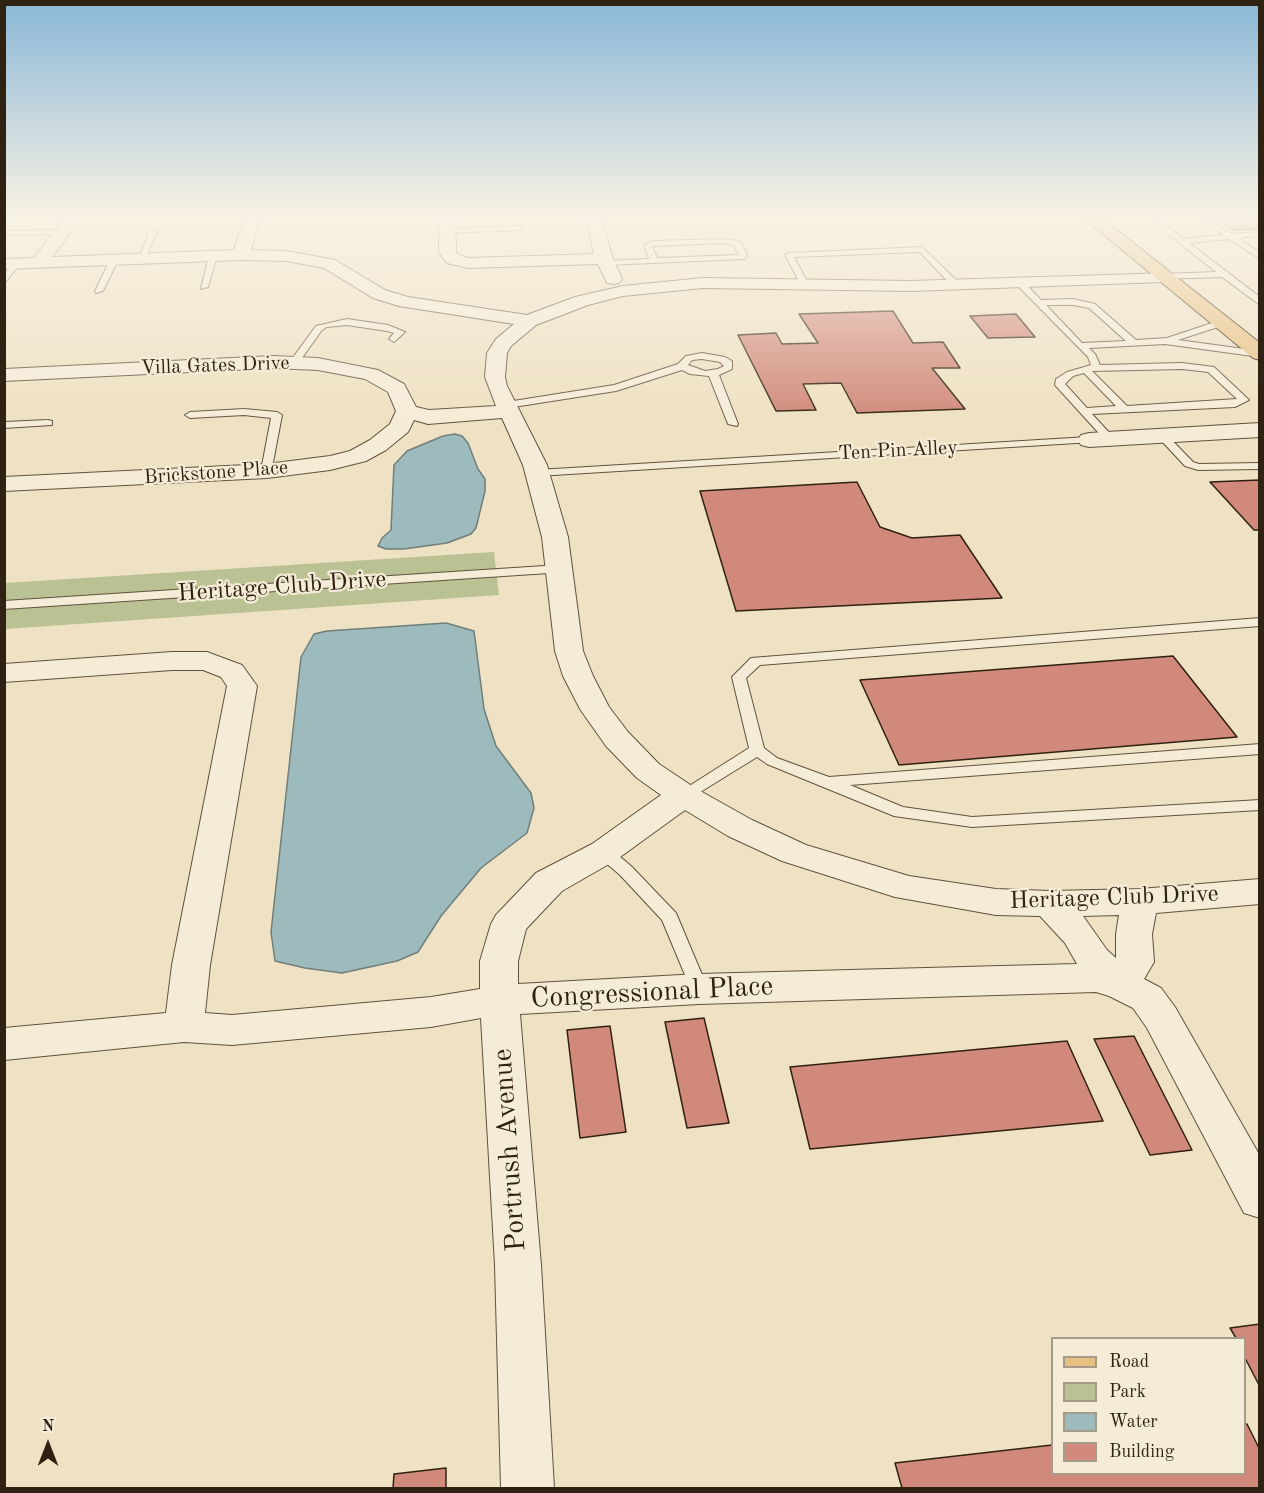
<!DOCTYPE html>
<style>
body{margin:0}
#map{position:relative;width:1264px;height:1493px;overflow:hidden;background:#efe1c3;font-family:"Old Standard TT",serif}
canvas{display:block}
.frame{position:absolute;inset:0;border:6px solid #302212;pointer-events:none}
.legend{position:absolute;left:1051px;top:1337px;width:195px;height:138px;box-sizing:border-box;background:#f5ecd8;border:2px solid #a69b89;margin:0;padding:8px 10px;list-style:none;font-size:18px;color:#302212}
.legend li{display:flex;align-items:center;gap:12px;height:30px}
.legend b{width:30px;border:2px solid #a69b89}
.north{position:absolute;left:18px;top:1415px;width:60px;height:60px;-webkit-text-stroke:4px #f5ecd8;paint-order:stroke;rotate:0deg;font-size:16px;font-weight:700;line-height:24px;text-align:center;color:#302212}
.north::after{content:'';display:block;margin:auto;width:21px;height:27px;background:#302212;clip-path:polygon(50% 0,100% 100%,50% 72%,0 100%)}
</style>
<div id="map">
<canvas width="1264" height="1493"></canvas>
<div class="frame"></div>
<ul class="legend">
<li><b style="height:8px;background:#e8c082"></b>Road</li>
<li><b style="height:16px;background:#bac293"></b>Park</li>
<li><b style="height:16px;background:#9dbbbd"></b>Water</li>
<li><b style="height:16px;background:#d1897b"></b>Building</li>
</ul>
<div class="north">N</div>
</div>
<script>
const ctx = document.querySelector('canvas').getContext('2d');
ctx.lineJoin = 'round';
function paint(path, color) { ctx.fillStyle = color; ctx.fill(path, 'evenodd'); }
const poly = rows => new Path2D(rows.map(r => 'M' + r).join(''));
function strokePath(path, color, width, dash) { ctx.strokeStyle = color; ctx.lineWidth = width; ctx.lineCap = dash ? 'butt' : 'round'; ctx.setLineDash(dash || []); ctx.stroke(path); }
function label(font, color, halo, rows, align = 'center') {
  ctx.font = font + ' "Old Standard TT",serif'; ctx.lineWidth = 4.5; ctx.setLineDash([]); ctx.textBaseline = 'middle'; ctx.strokeStyle = halo; ctx.fillStyle = color; for (const [text, x, y, turn = 0] of rows) {
    ctx.save(); ctx.translate(x, y); ctx.rotate((+turn || 0) * Math.PI / 180); ctx.textAlign = isNaN(turn) ? turn : align; if (halo) ctx.strokeText(text, 0, 0); ctx.fillText(text, 0, 0); ctx.restore();
  }
}
paint(poly([
 [494,552,499,595,5,629,5,583]
]), '#bac293');
const water = poly([
 [455,434,462,436,468,443,478,469,485,479,485,491,476,528,471,534,447,543,404,549,386,549,378,546,382,538,391,530,394,465,407,451,443,436,455,434],
 [446,623,474,631,484,709,496,746,531,793,534,808,527,833,481,868,441,916,418,952,397,961,342,973,305,968,275,961,271,932,301,657,314,634,327,631,446,623]
]);
paint(water, '#9dbbbd');
strokePath(water, '#717e79', 1.5);
const building = poly([
 [1211,215,1260,215,1260,229,1233,230,1211,215],
 [893,311,913,343,943,342,960,368,932,368,965,409,857,413,841,383,803,384,816,410,776,411,738,335,776,333,782,344,818,343,799,314,893,311],
 [1016,314,1035,337,988,338,970,316,1016,314],
 [1260,480,1260,530,1254,530,1210,482,1260,480],
 [857,482,880,527,912,538,960,535,1002,598,736,611,700,491,857,482],
 [1173,656,1237,737,899,765,860,680,1173,656],
 [704,1018,729,1123,687,1128,665,1022,704,1018],
 [610,1026,626,1132,580,1138,567,1030,610,1026],
 [1134,1036,1192,1150,1150,1155,1094,1039,1134,1036],
 [1067,1041,1103,1121,810,1149,790,1067,1067,1041],
 [1260,1324,1260,1387,1244,1356,1244,1338,1236,1338,1230,1328,1260,1324],
 [1244,1424,1247,1424,1260,1450,1260,1488,902,1488,895,1463,1052,1445,1052,1474,1244,1474,1244,1424],
 [446,1468,446,1488,393,1488,394,1474,446,1468]
]);
paint(building, '#d1897b');
strokePath(building, '#302212', 1.5);
const service = poly([
 [153,215,164,215,160,217,153,215],
 [1144,215,1153,215,1184,239,1223,235,1195,215,1204,215,1232,234,1260,232,1260,236,1238,238,1260,253,1260,259,1229,239,1189,243,1260,297,1260,305,1222,277,1161,279,1161,275,1164,274,1216,272,1144,215],
 [523,226,523,230,520,230,447,233,443,231,447,229,523,226],
 [150,229,157,231,145,259,138,261,150,229],
 [65,230,66,232,62,234,4,235,4,231,65,230],
 [723,239,740,241,747,254,745,259,605,265,601,263,605,261,649,259,644,245,653,241,723,239],
 [723,243,734,245,739,255,657,258,652,246,723,243],
 [922,247,958,282,958,286,952,286,920,252,794,257,809,285,805,288,801,285,785,255,789,253,922,247],
 [213,254,217,256,208,287,201,289,209,256,213,254],
 [111,258,118,260,103,291,96,293,95,291,111,258],
 [13,262,20,264,4,284,4,275,13,262],
 [1016,280,1022,280,1041,300,1073,299,1095,304,1136,340,1167,338,1218,321,1224,321,1224,325,1178,340,1259,351,1260,357,1165,344,1089,348,1095,354,1100,365,1182,363,1214,367,1249,400,1235,407,1092,414,1115,439,1114,441,1106,441,1055,385,1056,379,1067,372,1091,365,1088,357,1016,284,1016,280],
 [1046,305,1073,305,1089,308,1126,341,1082,343,1046,305],
 [1182,369,1208,372,1237,399,1127,406,1092,371,1182,369],
 [1084,373,1116,406,1087,408,1065,384,1073,376,1084,373],
 [347,319,388,325,405,332,394,342,389,339,394,333,387,331,347,325,327,327,322,330,297,365,291,365,289,363,316,326,347,319],
 [702,353,725,357,732,361,732,369,719,375,738,424,737,426,728,424,709,376,690,374,682,370,616,391,507,408,502,405,507,402,614,385,678,364,686,356,702,353],
 [702,359,720,362,724,366,718,369,705,371,688,365,692,360,702,359],
 [244,409,277,412,282,415,271,473,263,473,261,471,271,418,244,415,190,418,185,415,190,412,244,409],
 [48,420,52,421,52,425,4,428,4,422,48,420],
 [1162,433,1166,434,1193,462,1199,464,1260,463,1260,469,1198,470,1185,466,1157,436,1162,433],
 [1089,437,1093,438,1093,442,537,476,531,473,537,470,1089,437],
 [560,565,566,569,564,572,4,609,4,601,560,565],
 [1260,618,1260,626,760,665,746,678,764,748,777,758,829,777,1260,744,1260,754,850,785,903,807,972,817,1260,800,1260,810,972,827,894,816,767,764,757,757,689,799,683,800,675,795,749,748,732,677,751,658,1260,618],
 [604,846,610,848,632,867,676,913,708,989,705,994,699,996,693,994,662,920,620,875,598,856,596,852,598,848,604,846]
]);
const minor = poly([
 [67,215,84,215,52,257,234,250,245,215,261,215,251,250,287,251,335,260,385,290,408,297,527,315,575,297,623,286,703,278,911,281,1170,273,1173,277,1170,281,1164,282,911,291,703,288,623,296,588,305,536,325,511,346,507,353,505,377,507,386,547,465,568,537,583,651,593,676,609,707,628,732,659,764,695,788,752,820,806,845,909,876,996,889,1050,891,1140,889,1260,879,1260,904,1156,913,1152,934,1154,962,1144,979,1161,988,1175,1007,1260,1156,1260,1218,1244,1213,1147,1028,1133,1008,1109,996,1096,992,699,1004,520,1014,541,1265,554,1488,501,1488,495,1265,481,1018,431,1027,232,1045,184,1042,4,1060,4,1028,166,1013,172,965,227,686,221,677,203,670,172,670,4,682,4,664,172,652,207,652,242,665,257,686,210,965,205,1013,232,1015,431,997,480,989,480,961,491,924,496,915,536,873,592,844,661,795,637,778,606,746,580,709,563,676,555,651,542,537,523,465,502,418,428,424,414,420,408,432,386,450,366,461,330,470,267,478,4,491,4,477,267,464,330,456,350,451,370,440,390,424,396,411,388,392,365,379,318,370,273,368,4,381,4,369,273,356,318,358,378,370,404,384,416,407,429,410,496,406,485,377,487,353,496,339,514,324,399,306,373,298,324,268,287,261,241,260,4,269,4,259,34,258,67,215],
 [685,810,728,836,782,861,895,897,996,915,1040,916,1065,943,1077,964,699,974,518,984,518,961,526,929,562,891,616,860,685,810],
 [1119,915,1116,934,1116,958,1107,950,1083,916,1119,915],
 [439,215,455,215,456,252,459,255,468,258,594,254,587,220,592,215,610,215,603,222,603,225,613,259,622,279,619,283,613,284,607,283,598,264,468,268,447,263,439,252,439,215],
 [1260,423,1260,437,1089,447,1081,445,1078,440,1081,435,1089,433,1260,423]
]);
const primary = poly([
 [1080,215,1098,215,1260,343,1260,360,1253,358,1080,215]
]);
strokePath(service, '#60523e', 2);
strokePath(minor, '#60523e', 2);
strokePath(primary, '#302212', 2);
paint(service, '#f5ecd8');
paint(minor, '#f5ecd8');
paint(primary, '#e8c082');
const sky = ctx.createLinearGradient(0, 0, 0, 424);
sky.addColorStop(0, '#8ab7d7');
sky.addColorStop(0.51, '#f8f2e4');
sky.addColorStop(1, '#f8f2e400');
ctx.fillStyle = sky;
ctx.fillRect(0, 0, 1264, 424);
label('20px', '#302212', '#f5ecd8', [
 ["Villa Gates Drive",215,366,-2],
 ["Ten Pin Alley",898,451,-3],
 ["Brickstone Place",216,473,-4]
]);
label('24px', '#302212', '#f5ecd8', [
 ["Heritage Club Drive",282,587,-4],
 ["Heritage Club Drive",1114,898,-2]
]);
label('28px', '#302212', '#f5ecd8', [
 ["Congressional Place",652,993,-3],
 ["Portrush Avenue",510,1150,-94]
]);
</script>
